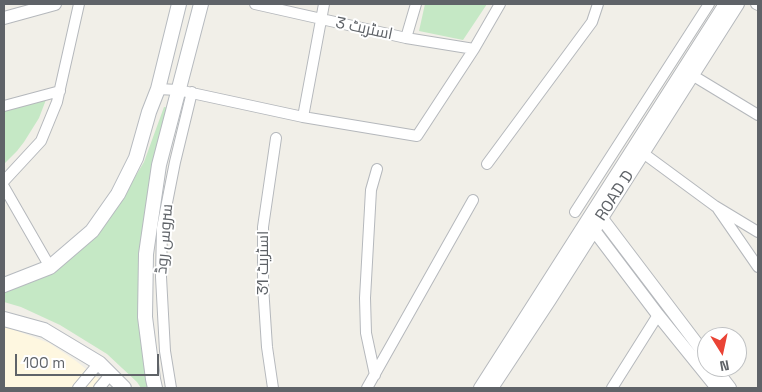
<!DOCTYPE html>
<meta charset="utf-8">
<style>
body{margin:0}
#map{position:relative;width:762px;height:392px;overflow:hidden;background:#f1efe8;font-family:"Space Grotesk",sans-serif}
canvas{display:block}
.frame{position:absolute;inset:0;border:5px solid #5f6368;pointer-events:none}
.north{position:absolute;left:697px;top:327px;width:50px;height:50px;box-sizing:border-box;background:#fff;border:1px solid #bfc1c3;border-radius:50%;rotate:170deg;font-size:14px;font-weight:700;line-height:20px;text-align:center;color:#5f6368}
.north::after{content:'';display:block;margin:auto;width:18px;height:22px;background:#ea4335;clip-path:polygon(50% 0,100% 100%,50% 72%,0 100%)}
.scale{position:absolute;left:15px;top:354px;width:144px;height:22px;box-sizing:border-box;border:2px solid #5f6368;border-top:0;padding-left:6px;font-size:15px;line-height:18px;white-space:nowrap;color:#5f6368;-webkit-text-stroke:4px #fff;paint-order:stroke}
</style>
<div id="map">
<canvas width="762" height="392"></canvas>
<div class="frame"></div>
<div class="north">N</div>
<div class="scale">100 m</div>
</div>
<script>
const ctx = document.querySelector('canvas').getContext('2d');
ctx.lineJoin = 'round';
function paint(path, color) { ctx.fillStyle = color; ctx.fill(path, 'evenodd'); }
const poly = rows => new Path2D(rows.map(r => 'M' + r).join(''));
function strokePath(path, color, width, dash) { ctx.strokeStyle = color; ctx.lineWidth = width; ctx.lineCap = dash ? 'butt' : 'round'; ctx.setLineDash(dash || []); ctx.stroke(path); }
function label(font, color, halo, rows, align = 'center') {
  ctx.font = font + ' "Space Grotesk",Cairo,sans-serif'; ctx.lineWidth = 4; ctx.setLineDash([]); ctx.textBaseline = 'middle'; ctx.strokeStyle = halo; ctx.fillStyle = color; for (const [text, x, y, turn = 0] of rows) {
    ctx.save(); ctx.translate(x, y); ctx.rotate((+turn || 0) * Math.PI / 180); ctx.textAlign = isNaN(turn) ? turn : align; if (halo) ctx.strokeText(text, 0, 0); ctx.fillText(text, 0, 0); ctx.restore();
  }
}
paint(poly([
 [4,326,49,343,76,361,110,388,4,388]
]), '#fef7e0');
paint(poly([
 [425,4,487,4,463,40,419,31],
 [47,97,39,118,24,142,17,151,4,164,4,109],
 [164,107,170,108,149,193,150,388,141,388,137,382,107,354,60,325,21,307,4,302,4,290,64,260,109,220,144,162]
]), '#c5e8c5');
const minor = poly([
 [255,4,406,38,474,49],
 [756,4,758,5],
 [406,38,416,4],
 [692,75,758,115],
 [158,89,178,90,303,117,417,136,474,49,500,4],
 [4,106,60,91],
 [303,117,324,4],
 [643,153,715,206,758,232],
 [487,164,592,22,598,4],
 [4,181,41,141,57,102,79,4],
 [4,187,50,267],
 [718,209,758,267],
 [575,212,709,4],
 [375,375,366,333,365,298,371,190,377,169],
 [78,388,99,363],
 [99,388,110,375],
 [171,388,165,351,161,277,162,228,175,162,192,92],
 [273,388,267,347,263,286,263,227,276,138],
 [367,388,473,200],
 [612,388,658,315]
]);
const tertiary = poly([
 [4,18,55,4],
 [597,212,707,357],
 [590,225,658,315,717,388],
 [714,367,730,388],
 [480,388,725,4],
 [492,388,550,300,738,4]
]);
const secondary = poly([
 [4,285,50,267,92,231,118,194,136,158,149,112,158,89,179,4],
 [4,319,44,330,99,363,124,388],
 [155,388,153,379,145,317,146,254,159,165,201,4]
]);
strokePath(minor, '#b5b8bc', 12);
strokePath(tertiary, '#b5b8bc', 14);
strokePath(secondary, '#b6babf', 16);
strokePath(minor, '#fff', 10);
strokePath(tertiary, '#fff', 12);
strokePath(secondary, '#fff', 14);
label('16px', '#5f6368', '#fff', [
 ["اسٹریٹ 3",364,29,12],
 ["ROAD D",615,196,-57],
 ["سروس روڈ",165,239,-85],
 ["اسٹریٹ 31",264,263,-90]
]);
</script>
